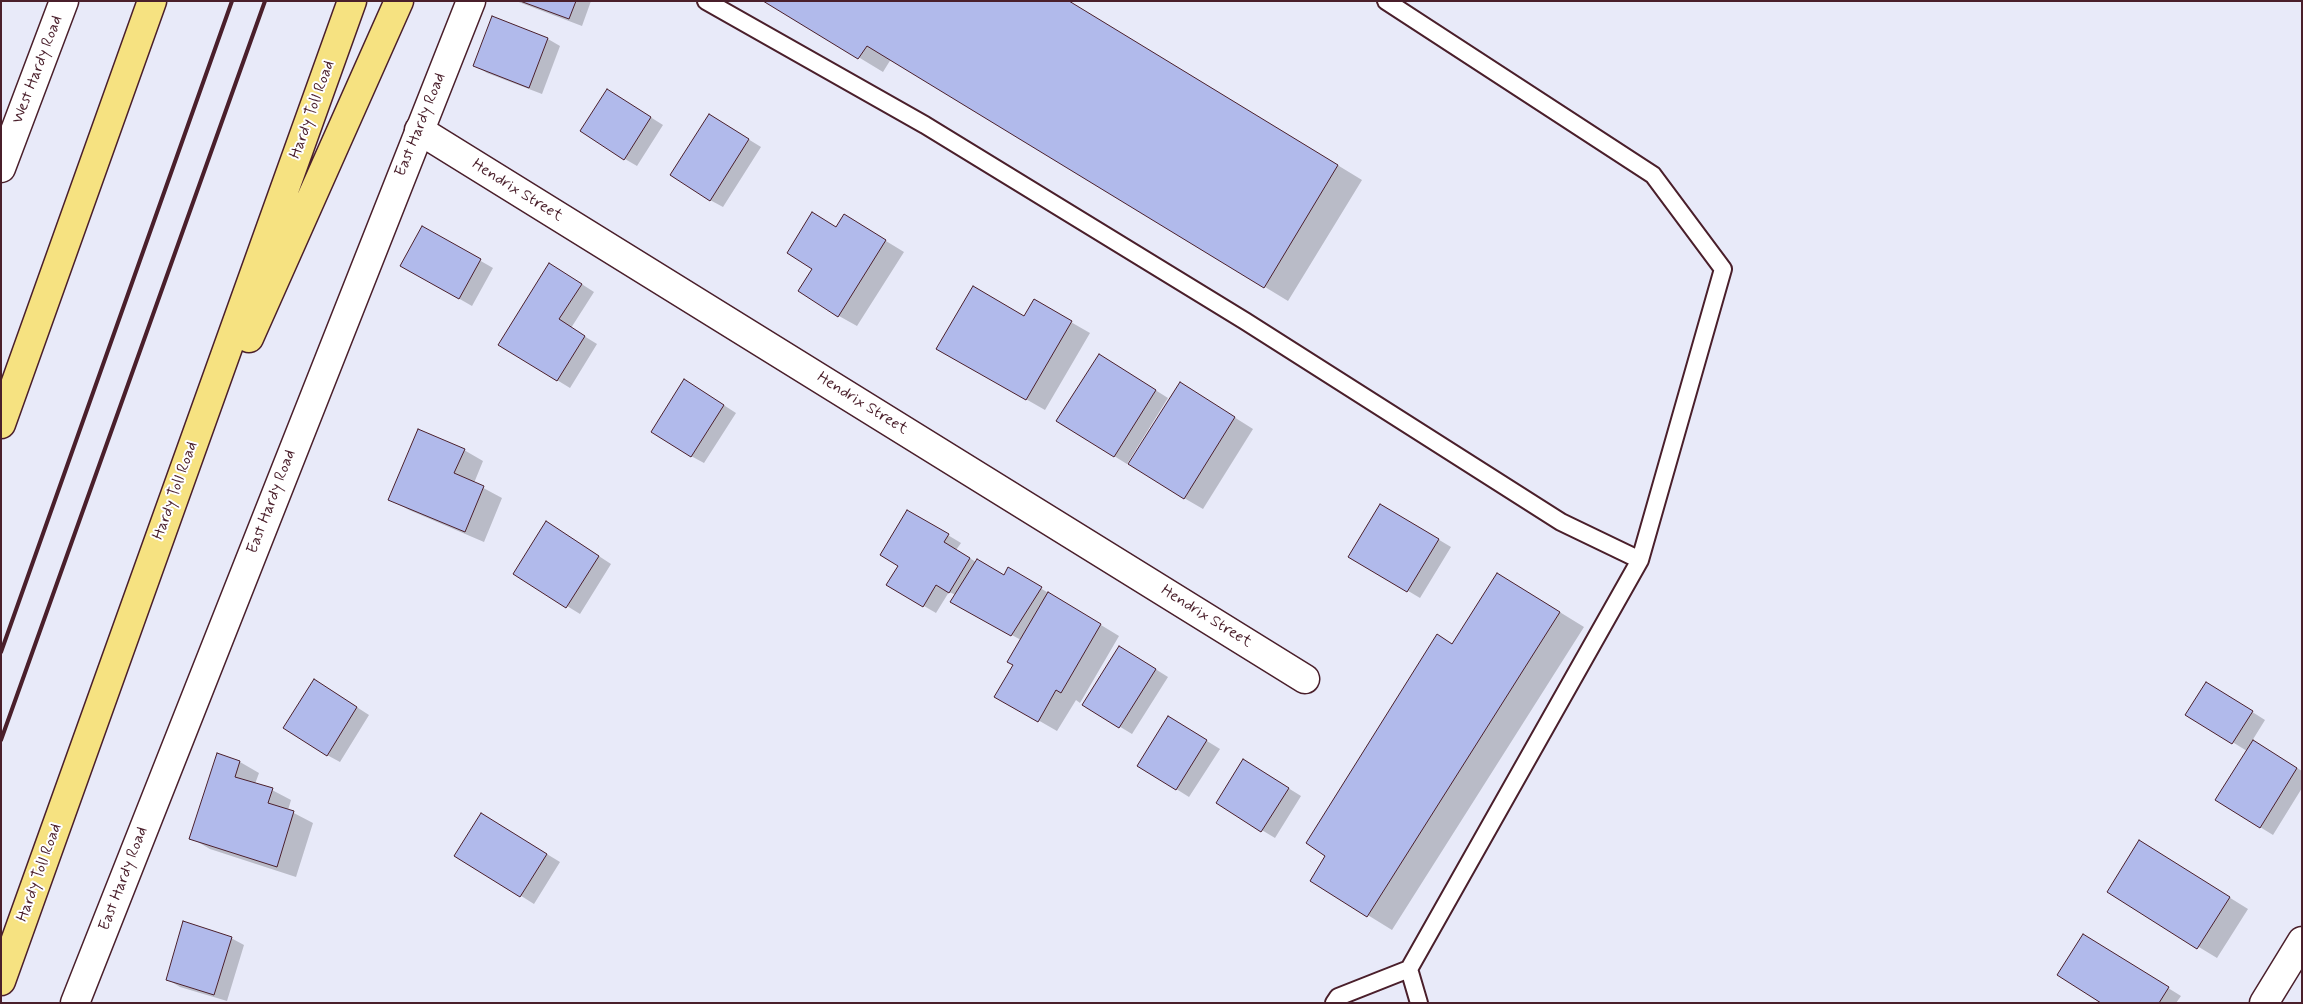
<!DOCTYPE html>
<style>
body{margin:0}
#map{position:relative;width:2303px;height:1004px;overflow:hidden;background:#e8eaf9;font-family:Mynerve,sans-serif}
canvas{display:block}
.frame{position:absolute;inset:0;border:2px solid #4a1f2b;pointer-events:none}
</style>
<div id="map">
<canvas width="2303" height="1004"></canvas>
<div class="frame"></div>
</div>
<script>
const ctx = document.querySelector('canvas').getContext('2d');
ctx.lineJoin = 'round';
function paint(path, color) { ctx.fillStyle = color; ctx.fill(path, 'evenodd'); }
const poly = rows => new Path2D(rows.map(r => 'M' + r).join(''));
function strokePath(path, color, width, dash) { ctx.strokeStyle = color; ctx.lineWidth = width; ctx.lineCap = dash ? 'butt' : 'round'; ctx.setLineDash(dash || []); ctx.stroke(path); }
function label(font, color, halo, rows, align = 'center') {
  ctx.font = font + ' Mynerve,sans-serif'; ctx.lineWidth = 4; ctx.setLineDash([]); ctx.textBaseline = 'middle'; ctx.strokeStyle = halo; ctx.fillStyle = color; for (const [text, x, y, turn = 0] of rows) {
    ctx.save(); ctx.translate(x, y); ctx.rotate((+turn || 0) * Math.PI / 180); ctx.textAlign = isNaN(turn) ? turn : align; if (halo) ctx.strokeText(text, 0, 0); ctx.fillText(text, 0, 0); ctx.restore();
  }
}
paint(poly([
 [516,1,591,1,582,26],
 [766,1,1068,1,1362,180,1288,301,891,59,883,72],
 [548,39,560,46,542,94,487,73,474,65],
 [620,98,663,125,637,166,625,159],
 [722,123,761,147,723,207,710,200],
 [863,227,904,252,857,326,839,316,837,228],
 [423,228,493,268,472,306,402,266],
 [563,272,594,292,571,328,597,344,570,388,500,345],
 [1034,301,1090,333,1045,410,938,349,1024,318],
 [1112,363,1168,398,1127,464,1114,456],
 [697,388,736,413,704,463,691,456],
 [1199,395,1253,429,1203,509,1184,498],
 [464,450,483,461,474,483,502,498,484,542,409,510,390,499],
 [1381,505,1451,547,1420,598,1350,556],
 [908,511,961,543,956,550,976,562,1005,576,1009,569,1119,636,1080,703,1076,700,1057,731,996,696,1015,665,1021,640,964,609,956,595,949,592,936,613,888,585,900,566],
 [559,530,611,564,580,614,567,606],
 [1498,574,1584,627,1392,930,1311,880],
 [1133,655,1168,677,1132,734,1084,705],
 [327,688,369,715,340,762,327,755],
 [2219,691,2265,720,2252,741,2302,771,2302,788,2273,835,2260,827,2247,751,2187,714],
 [1181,725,1220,749,1189,797,1138,765],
 [217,755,240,762,259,773,255,784,272,790,291,800,288,810,313,823,296,877,210,849,191,838],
 [1256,768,1301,796,1275,838,1217,803],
 [494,822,560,862,534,904,456,855],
 [2158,853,2248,909,2217,958,2108,892],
 [231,938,244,945,227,1001,180,987,167,979],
 [2096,943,2181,996,2176,1003,2104,1003]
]), '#0003');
const building = poly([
 [520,1,576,1,569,19,520,1],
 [763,1,1069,1,1338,165,1264,288,867,46,858,59,763,1],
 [492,16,548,38,529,88,473,66,492,16],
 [607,89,651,117,624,160,580,131,607,89],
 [709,114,749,139,710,201,670,175,709,114],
 [812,212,836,227,844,214,886,240,838,317,798,291,812,269,787,253,812,212],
 [422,226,481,259,459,299,400,266,422,226],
 [549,263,582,284,559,319,585,336,557,381,498,345,549,263],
 [973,286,1024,316,1034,299,1072,321,1026,400,936,349,973,286],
 [1099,354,1156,390,1114,457,1056,421,1099,354],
 [684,379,724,405,691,457,651,432,684,379],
 [1180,382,1235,417,1184,499,1128,464,1180,382],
 [418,429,465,449,454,473,484,486,465,532,388,500,418,429],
 [1380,504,1439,539,1407,592,1348,557,1380,504],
 [907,510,949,534,944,542,970,558,949,593,936,585,923,607,886,585,898,566,880,555,907,510],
 [546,521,599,556,566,608,513,574,546,521],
 [977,559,1004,575,1008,567,1042,587,1011,636,950,602,977,559],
 [1497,573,1560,612,1367,917,1310,881,1325,856,1306,843,1437,634,1452,644,1497,573],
 [1048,592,1101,624,1061,693,1056,690,1038,722,994,697,1013,665,1007,662,1048,592],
 [1119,646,1156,669,1119,728,1082,705,1119,646],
 [314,679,357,707,327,756,283,728,314,679],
 [2206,682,2253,711,2232,744,2185,715,2206,682],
 [1168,716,1207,740,1176,790,1137,766,1168,716],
 [2253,740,2297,768,2260,828,2215,800,2253,740],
 [217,753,240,761,235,777,273,788,268,803,294,811,277,867,189,839,217,753],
 [1243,759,1289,788,1261,832,1216,803,1243,759],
 [481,813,547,854,520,897,454,856,481,813],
 [2139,840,2230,897,2197,949,2107,892,2139,840],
 [183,921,232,937,214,995,166,980,183,921],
 [2083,934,2169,987,2159,1003,2101,1003,2057,975,2083,934]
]);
paint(building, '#b1baeb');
strokePath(building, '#4a1f2b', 1);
const lane = poly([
 [706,1,925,125,1245,321,1561,522,1640,560],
 [1386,1,1653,175,1723,269,1640,560,1409,969],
 [1334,1003,1338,997,1409,969,1419,1003]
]);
const street = poly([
 [419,130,1305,679],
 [2264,1003,2302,941]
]);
const secondary = poly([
 [1,168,64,1],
 [75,1003,471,1]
]);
const highway = poly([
 [249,338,399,1],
 [1,424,152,1],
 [1,981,352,1]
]);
strokePath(lane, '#4a1f2b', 20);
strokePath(street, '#4a1f2b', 31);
strokePath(secondary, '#4a1f2b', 31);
strokePath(highway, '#4a1f2b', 31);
strokePath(lane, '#fff', 16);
strokePath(street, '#fff', 28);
strokePath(secondary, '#fff', 28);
strokePath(highway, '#f6e281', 28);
strokePath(poly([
 [1,652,232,1],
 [1,740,265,1]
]), '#4a1f2b', 4);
label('16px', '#4a1f2b', '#fff', [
 ["West Hardy Road",38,70,-69],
 ["Hardy Toll Road",313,110,-70],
 ["East Hardy Road",421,125,-68],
 ["Hendrix Street",517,191,32],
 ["Hendrix Street",862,404,32],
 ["Hardy Toll Road",176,491,-70],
 ["East Hardy Road",272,502,-69],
 ["Hendrix Street",1206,617,32],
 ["Hardy Toll Road",40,873,-70],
 ["East Hardy Road",124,879,-69]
]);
</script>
